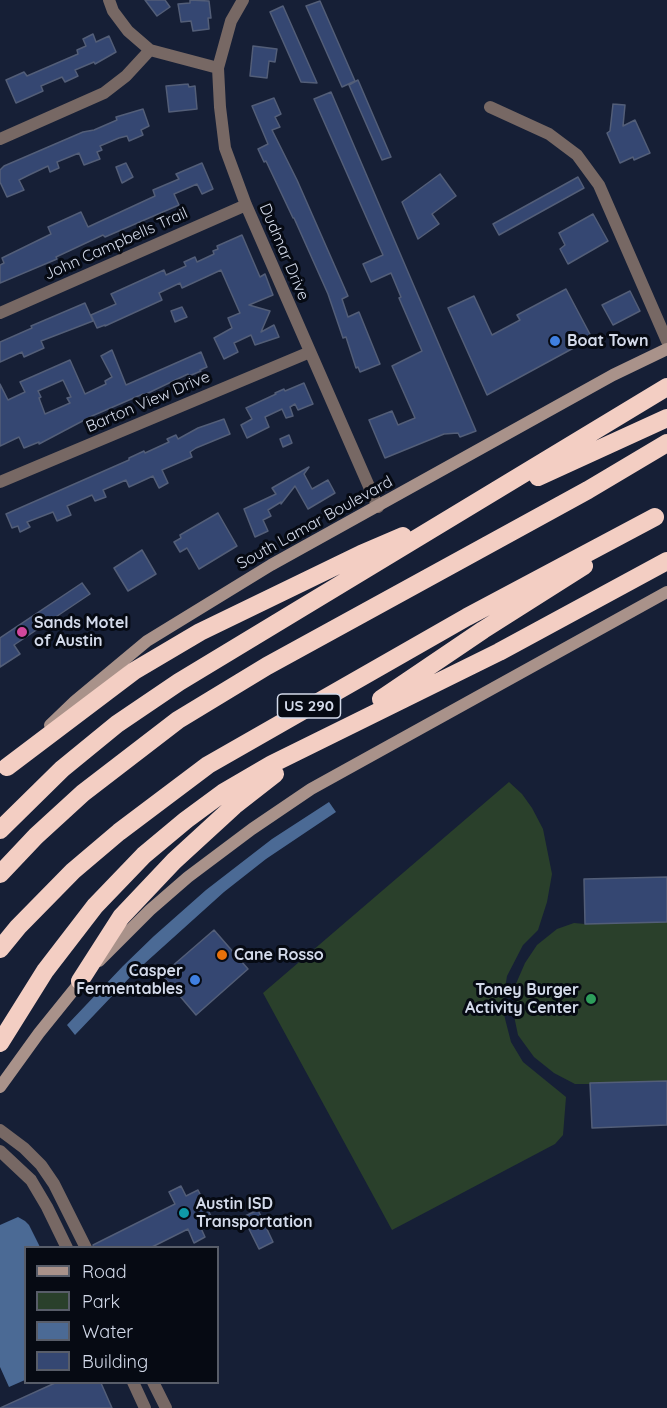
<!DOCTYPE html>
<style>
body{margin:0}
#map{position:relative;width:667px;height:1408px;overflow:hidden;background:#161f36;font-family:Quicksand,sans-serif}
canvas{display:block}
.legend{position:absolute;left:24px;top:1246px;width:195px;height:138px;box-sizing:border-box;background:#060a13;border:2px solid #585d69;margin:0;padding:8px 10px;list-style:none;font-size:18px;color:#d3daea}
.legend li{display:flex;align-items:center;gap:12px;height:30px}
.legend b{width:30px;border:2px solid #585d69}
</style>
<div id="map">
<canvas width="667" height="1408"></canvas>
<ul class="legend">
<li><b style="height:8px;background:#a9928a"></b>Road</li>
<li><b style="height:16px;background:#2a402b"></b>Park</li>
<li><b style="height:16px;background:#4b6a95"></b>Water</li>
<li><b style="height:16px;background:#354772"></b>Building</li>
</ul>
</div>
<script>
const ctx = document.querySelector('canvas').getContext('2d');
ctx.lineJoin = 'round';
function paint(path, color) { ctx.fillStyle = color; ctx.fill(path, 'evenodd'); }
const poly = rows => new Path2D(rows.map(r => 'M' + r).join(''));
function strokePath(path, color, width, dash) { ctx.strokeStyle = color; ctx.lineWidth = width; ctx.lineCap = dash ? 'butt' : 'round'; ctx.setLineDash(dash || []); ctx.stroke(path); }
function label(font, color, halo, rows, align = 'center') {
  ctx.font = font + ' Quicksand,sans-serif'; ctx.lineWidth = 6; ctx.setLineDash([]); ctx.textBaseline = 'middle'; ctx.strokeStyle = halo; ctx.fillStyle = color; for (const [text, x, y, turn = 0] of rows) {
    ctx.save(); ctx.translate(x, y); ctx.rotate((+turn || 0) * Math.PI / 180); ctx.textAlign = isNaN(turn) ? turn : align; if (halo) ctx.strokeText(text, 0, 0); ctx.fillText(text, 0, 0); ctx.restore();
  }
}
paint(poly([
 [509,782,522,794,532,808,543,829,552,874,547,902,538,930,523,945,507,976,502,1007,511,1042,523,1062,566,1097,563,1135,555,1144,392,1230,263,993],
 [667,877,667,1125,592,1128,590,1084,575,1084,554,1073,534,1057,518,1035,513,1011,515,986,525,963,537,945,557,929,574,923,585,924]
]), '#2a402b');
paint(poly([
 [329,802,336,812,266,859,224,892,134,973,75,1035,67,1025,123,966,154,936,206,890,272,839],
 [18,1217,25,1221,29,1225,40,1247,26,1248,25,1380,9,1387,0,1367,0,1225]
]), '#4b6a95');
const building = poly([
 [145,0,165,0,170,7,157,16,145,0],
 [190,0,209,1,211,18,208,18,209,29,193,31,191,21,181,22,178,4,190,3,190,0],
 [320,1,355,81,342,87,306,6,320,1],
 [283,6,317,83,301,82,270,12,283,6],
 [93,34,96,42,109,36,116,52,95,64,94,62,75,70,78,76,65,82,62,77,41,86,43,91,16,103,6,80,24,72,27,76,78,54,77,50,86,46,83,39,93,34],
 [253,46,277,49,275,62,269,61,267,78,250,76,253,46],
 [358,80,391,157,382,160,349,85,358,80],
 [188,84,189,87,195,86,197,109,169,112,166,86,188,84],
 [331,92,476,431,460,437,458,433,444,434,385,458,369,420,392,411,398,425,415,418,392,366,422,351,399,298,401,297,391,273,371,282,363,264,383,255,314,99,331,92],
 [274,98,281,114,275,117,280,127,272,130,297,180,348,296,342,299,348,317,359,312,380,364,360,372,358,367,356,368,346,337,343,338,328,294,294,218,293,218,266,161,264,162,258,149,268,144,252,106,274,98],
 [613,104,625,105,623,126,635,120,650,153,634,160,633,157,620,163,607,133,610,131,613,104],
 [143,109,149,126,141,130,143,135,129,141,127,136,119,138,100,146,102,150,97,152,100,159,84,165,79,153,57,162,59,168,50,172,48,166,29,175,19,180,24,190,7,197,0,182,0,170,4,166,83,132,94,130,117,120,116,117,143,109],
 [126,163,133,177,122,183,116,167,126,163],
 [202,163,213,189,202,194,197,184,174,194,179,205,105,237,103,235,56,257,57,259,0,283,0,265,4,263,2,258,51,234,48,227,81,212,88,227,155,196,153,190,179,179,176,174,202,163],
 [440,174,456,196,432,214,439,224,418,239,402,202,440,174],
 [578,177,584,188,499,235,493,224,578,177],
 [593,214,608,241,568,264,560,249,565,245,559,233,593,214],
 [242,235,260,277,265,274,273,295,249,305,270,311,261,332,274,325,279,337,255,345,251,335,234,343,238,352,224,359,214,338,232,328,228,318,240,313,221,270,182,288,180,283,159,293,162,300,105,326,105,325,97,328,91,315,116,304,111,294,164,270,166,275,186,266,184,262,195,257,197,262,214,254,213,251,218,249,217,246,242,235],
 [566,289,592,338,487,395,448,308,474,296,492,335,520,320,517,315,566,289],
 [630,291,640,311,613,325,602,305,630,291],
 [85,303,93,321,41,341,44,348,24,357,22,352,0,362,0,342,32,328,31,326,85,303],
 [182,307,187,317,175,322,171,311,182,307],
 [112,350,126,385,201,352,207,367,200,370,201,371,189,376,188,374,144,395,143,394,92,416,39,444,39,442,24,448,19,437,0,446,0,384,8,400,25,392,20,382,70,360,85,394,106,384,105,381,112,377,101,356,112,350],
 [63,380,71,397,67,398,70,403,45,414,39,398,41,397,38,391,63,380],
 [304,383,313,404,298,410,295,404,290,407,293,416,286,418,282,409,265,417,269,427,247,438,241,425,252,419,246,408,276,394,275,393,284,389,285,391,304,383],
 [224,419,230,434,196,448,190,452,192,457,162,470,168,483,159,488,153,476,129,487,126,480,103,490,106,497,95,501,92,495,67,506,71,515,57,521,53,512,27,522,30,527,20,532,18,526,12,528,6,514,129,460,129,458,144,451,145,453,169,442,167,439,176,435,178,439,198,428,224,419],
 [289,435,292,443,283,447,280,439,289,435],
 [309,467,304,474,312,489,328,480,335,493,308,509,295,486,281,504,281,502,268,510,271,516,263,520,268,531,255,537,244,509,276,494,272,488,309,467],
 [218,513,237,546,199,569,187,548,180,552,174,542,181,538,180,535,218,513],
 [142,550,156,574,128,591,114,568,142,550],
 [82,583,90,594,14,645,20,654,0,667,0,638,82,583],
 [667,877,667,922,585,924,584,879,667,877],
 [214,930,248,969,196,1015,162,975,214,930],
 [667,1081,667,1125,592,1128,590,1083,667,1081],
 [181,1186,186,1196,198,1190,213,1220,200,1226,205,1237,194,1243,188,1229,150,1248,94,1248,93,1245,175,1204,169,1192,181,1186],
 [258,1210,273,1242,259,1249,243,1217,258,1210],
 [55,1383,101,1383,112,1408,0,1408,55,1383]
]);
paint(building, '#354772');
strokePath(building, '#535e78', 1.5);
strokePath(poly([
 [109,0,113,11,128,31,150,50,218,68],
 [243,0,231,21,218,68,220,107,225,148,246,205,378,507],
 [490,107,549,134,577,155,599,185,667,341],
 [0,139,104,93,126,76,150,50],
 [0,313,246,205],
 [0,482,310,352]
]), '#776864', 12);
strokePath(poly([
 [0,1130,24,1148,41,1165,54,1184,86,1248],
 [0,1151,31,1180,47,1207,67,1248],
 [133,1382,145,1408],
 [153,1382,166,1408]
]), '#776864', 12);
strokePath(poly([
 [50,725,75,701,147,641,271,565,613,375,667,349],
 [99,961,150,910,188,877,252,829,311,789,667,592],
 [0,1087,39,1033,85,976]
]), '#a9928a', 12);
strokePath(poly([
 [538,477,667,418],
 [381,699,483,630,584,566],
 [7,767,134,671,200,632,361,554,403,536],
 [0,830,62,769,117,724,179,682,667,387],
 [0,874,36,836,83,793,178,720,267,666,588,490,667,443],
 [0,949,18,927,73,871,119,832,208,765,467,617,655,517],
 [80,981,121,917,174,861,234,806,275,774],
 [0,1043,45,971,95,906,144,855,186,820,224,792,272,764,499,652,667,561]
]), '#f3cec3', 18);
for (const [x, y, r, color] of [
 [555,341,6,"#3f7fe0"],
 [22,632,6,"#d1479c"],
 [222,955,6,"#e8710a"],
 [195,980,6,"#3f7fe0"],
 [591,999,6,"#2e9e5b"],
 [184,1213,6,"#0f9aa8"]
]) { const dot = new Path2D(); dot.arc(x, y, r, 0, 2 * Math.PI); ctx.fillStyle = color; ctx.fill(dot); strokePath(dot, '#060a13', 2); }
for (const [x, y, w] of [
 [309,706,63]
]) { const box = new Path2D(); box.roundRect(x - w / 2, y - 12, w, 24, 4.5); ctx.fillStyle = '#060a13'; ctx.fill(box); strokePath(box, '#d3daea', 1.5); }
label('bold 15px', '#d3daea', null, [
 ["US 290",309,706]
]);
label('16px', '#d3daea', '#060a13', [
 ["John Campbells Trail",116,244,-24],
 ["Dudmar Drive",284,252,67],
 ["Barton View Drive",148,402,-23],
 ["South Lamar Boulevard",315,523,-29]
]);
label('bold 16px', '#d3daea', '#060a13', [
 ["Boat Town",567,341],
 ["Sands Motel",34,623],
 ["of Austin",34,641],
 ["Cane Rosso",234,955],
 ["Casper",183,971,"right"],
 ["Fermentables",183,989,"right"],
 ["Toney Burger",579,990,"right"],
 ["Activity Center",579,1008,"right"],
 ["Austin ISD",196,1204],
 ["Transportation",196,1222]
], 'left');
</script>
